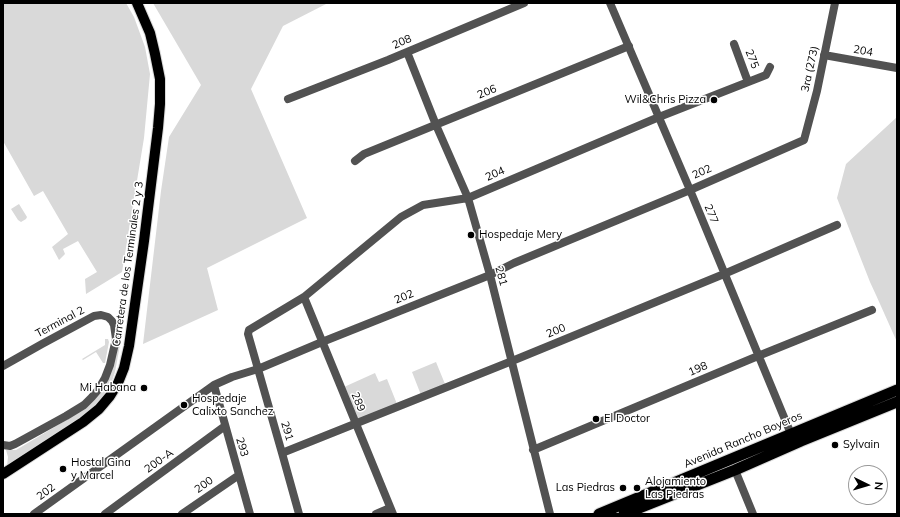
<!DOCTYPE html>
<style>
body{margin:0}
#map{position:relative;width:900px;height:517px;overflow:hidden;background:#fff;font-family:Mulish,sans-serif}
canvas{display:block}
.frame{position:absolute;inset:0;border:4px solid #000;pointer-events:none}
.north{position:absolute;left:848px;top:465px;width:40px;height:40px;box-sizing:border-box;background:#fff;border:1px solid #999;border-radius:50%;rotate:95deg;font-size:11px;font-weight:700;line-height:16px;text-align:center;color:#000}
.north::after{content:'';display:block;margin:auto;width:14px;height:18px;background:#000;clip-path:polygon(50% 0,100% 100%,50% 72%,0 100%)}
</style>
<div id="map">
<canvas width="900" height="517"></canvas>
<div class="frame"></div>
<div class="north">N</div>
</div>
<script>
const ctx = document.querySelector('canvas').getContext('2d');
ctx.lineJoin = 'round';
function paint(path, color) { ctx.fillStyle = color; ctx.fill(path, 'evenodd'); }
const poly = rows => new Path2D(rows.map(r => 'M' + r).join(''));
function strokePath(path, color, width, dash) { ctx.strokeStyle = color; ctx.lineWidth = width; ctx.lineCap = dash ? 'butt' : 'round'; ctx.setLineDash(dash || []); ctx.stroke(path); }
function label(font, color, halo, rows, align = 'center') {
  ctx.font = font + ' Mulish,sans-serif'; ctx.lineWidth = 3; ctx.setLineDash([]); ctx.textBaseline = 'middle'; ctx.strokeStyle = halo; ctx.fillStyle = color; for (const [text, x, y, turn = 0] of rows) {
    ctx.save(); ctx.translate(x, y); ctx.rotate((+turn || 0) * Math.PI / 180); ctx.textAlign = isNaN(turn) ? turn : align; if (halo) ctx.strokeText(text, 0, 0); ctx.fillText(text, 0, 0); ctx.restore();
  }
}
paint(poly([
 [3,3,126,3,134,17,145,47,150,74,144,138,122,272,86,294,85,279,97,272,78,241,63,249,65,254,59,260,52,247,68,234,43,191,34,196,3,141],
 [153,3,328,3,283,26,251,89,307,218,207,268,218,310,143,344,161,191,169,137,201,85],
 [897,117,897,342,876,295,870,282,837,198,846,164],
 [19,204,27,217,26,219,21,222,18,220,11,209],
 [120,334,120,345,115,372,111,384,103,397,89,411,78,419,7,466,8,457,6,450,16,450,73,416,113,366],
 [105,339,108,339,109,342,105,363,103,363,96,352,83,360,82,359,105,345],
 [436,362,445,384,421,395,412,372],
 [375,373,379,382,387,379,397,404,357,421,344,387]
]), '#d9d9d9');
const major = poly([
 [3,474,83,422,99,409,110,396,118,383,124,368,129,346,144,241,158,128,160,104,160,79,155,54,150,33,137,3]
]);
const highway = poly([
 [599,514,897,390],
 [624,514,735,470,801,441,897,402]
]);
strokePath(major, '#dbdbdb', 12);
strokePath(highway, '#dbdbdb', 13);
strokePath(poly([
 [610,3,690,190,791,434],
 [734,44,748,82],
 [407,52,436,125,468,198,490,275,550,514],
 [824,55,897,68],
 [288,99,388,60,524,3],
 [355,161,364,154,629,46],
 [304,297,393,514],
 [3,366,42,344,94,316,101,315,108,317,112,321,114,325,116,339,110,365,105,378,98,390,92,397,84,405,66,416,15,444,10,446,3,445],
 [214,385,250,514],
 [533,450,758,356,872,310],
 [282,453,512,361,724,274,837,225],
 [735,470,753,514],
 [34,514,214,385,232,377,258,369,322,342,490,275,514,263,690,190,804,140,817,91,835,3],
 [105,514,225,426],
 [182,514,239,475],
 [299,514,282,453,248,334,249,330,304,297,401,217,423,205,468,198,659,117,766,75,770,67],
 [376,514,390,508]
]), '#525252', 8);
strokePath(major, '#000', 10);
strokePath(highway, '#000', 11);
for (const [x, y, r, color] of [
 [714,100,4,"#000"],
 [471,235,4,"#000"],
 [144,388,4,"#000"],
 [184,405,4,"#000"],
 [596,419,4,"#000"],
 [835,445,4,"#000"],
 [63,469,4,"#000"],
 [623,488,4,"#000"],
 [637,488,4,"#000"]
]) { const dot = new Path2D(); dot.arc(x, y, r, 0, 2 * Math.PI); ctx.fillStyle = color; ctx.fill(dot); strokePath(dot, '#fff', 1.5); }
label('11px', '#000', '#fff', [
 ["208",402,42,-23],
 ["204",863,51,10],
 ["275",752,59,69],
 ["3ra (273)",810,69,-78],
 ["206",487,92,-22],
 ["202",702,172,-24],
 ["204",495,174,-23],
 ["277",711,214,68],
 ["Carretera de los Terminales 2 y 3",128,264,-82],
 ["281",501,276,75],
 ["202",404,297,-22],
 ["Terminal 2",60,322,-28],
 ["200",556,331,-22],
 ["198",698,369,-23],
 ["289",358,402,68],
 ["291",287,431,74],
 ["Avenida Rancho Boyeros",743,440,-23],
 ["293",242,447,74],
 ["200-A",159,461,-36],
 ["200",204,485,-35],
 ["202",46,492,-36]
]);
label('11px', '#000', '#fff', [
 ["Wil&Chris Pizza",706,100,"right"],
 ["Hospedaje Mery",479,235],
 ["Mi Habana",136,388,"right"],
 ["Hospedaje",192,399],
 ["Calixto Sanchez",192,412],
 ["El Doctor",604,419],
 ["Sylvain",843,445],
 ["Hostal Gina",71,463],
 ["y Marcel",71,476],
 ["Alojamiento",645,482],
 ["Las Piedras",645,495],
 ["Las Piedras",615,488,"right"]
], 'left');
</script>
